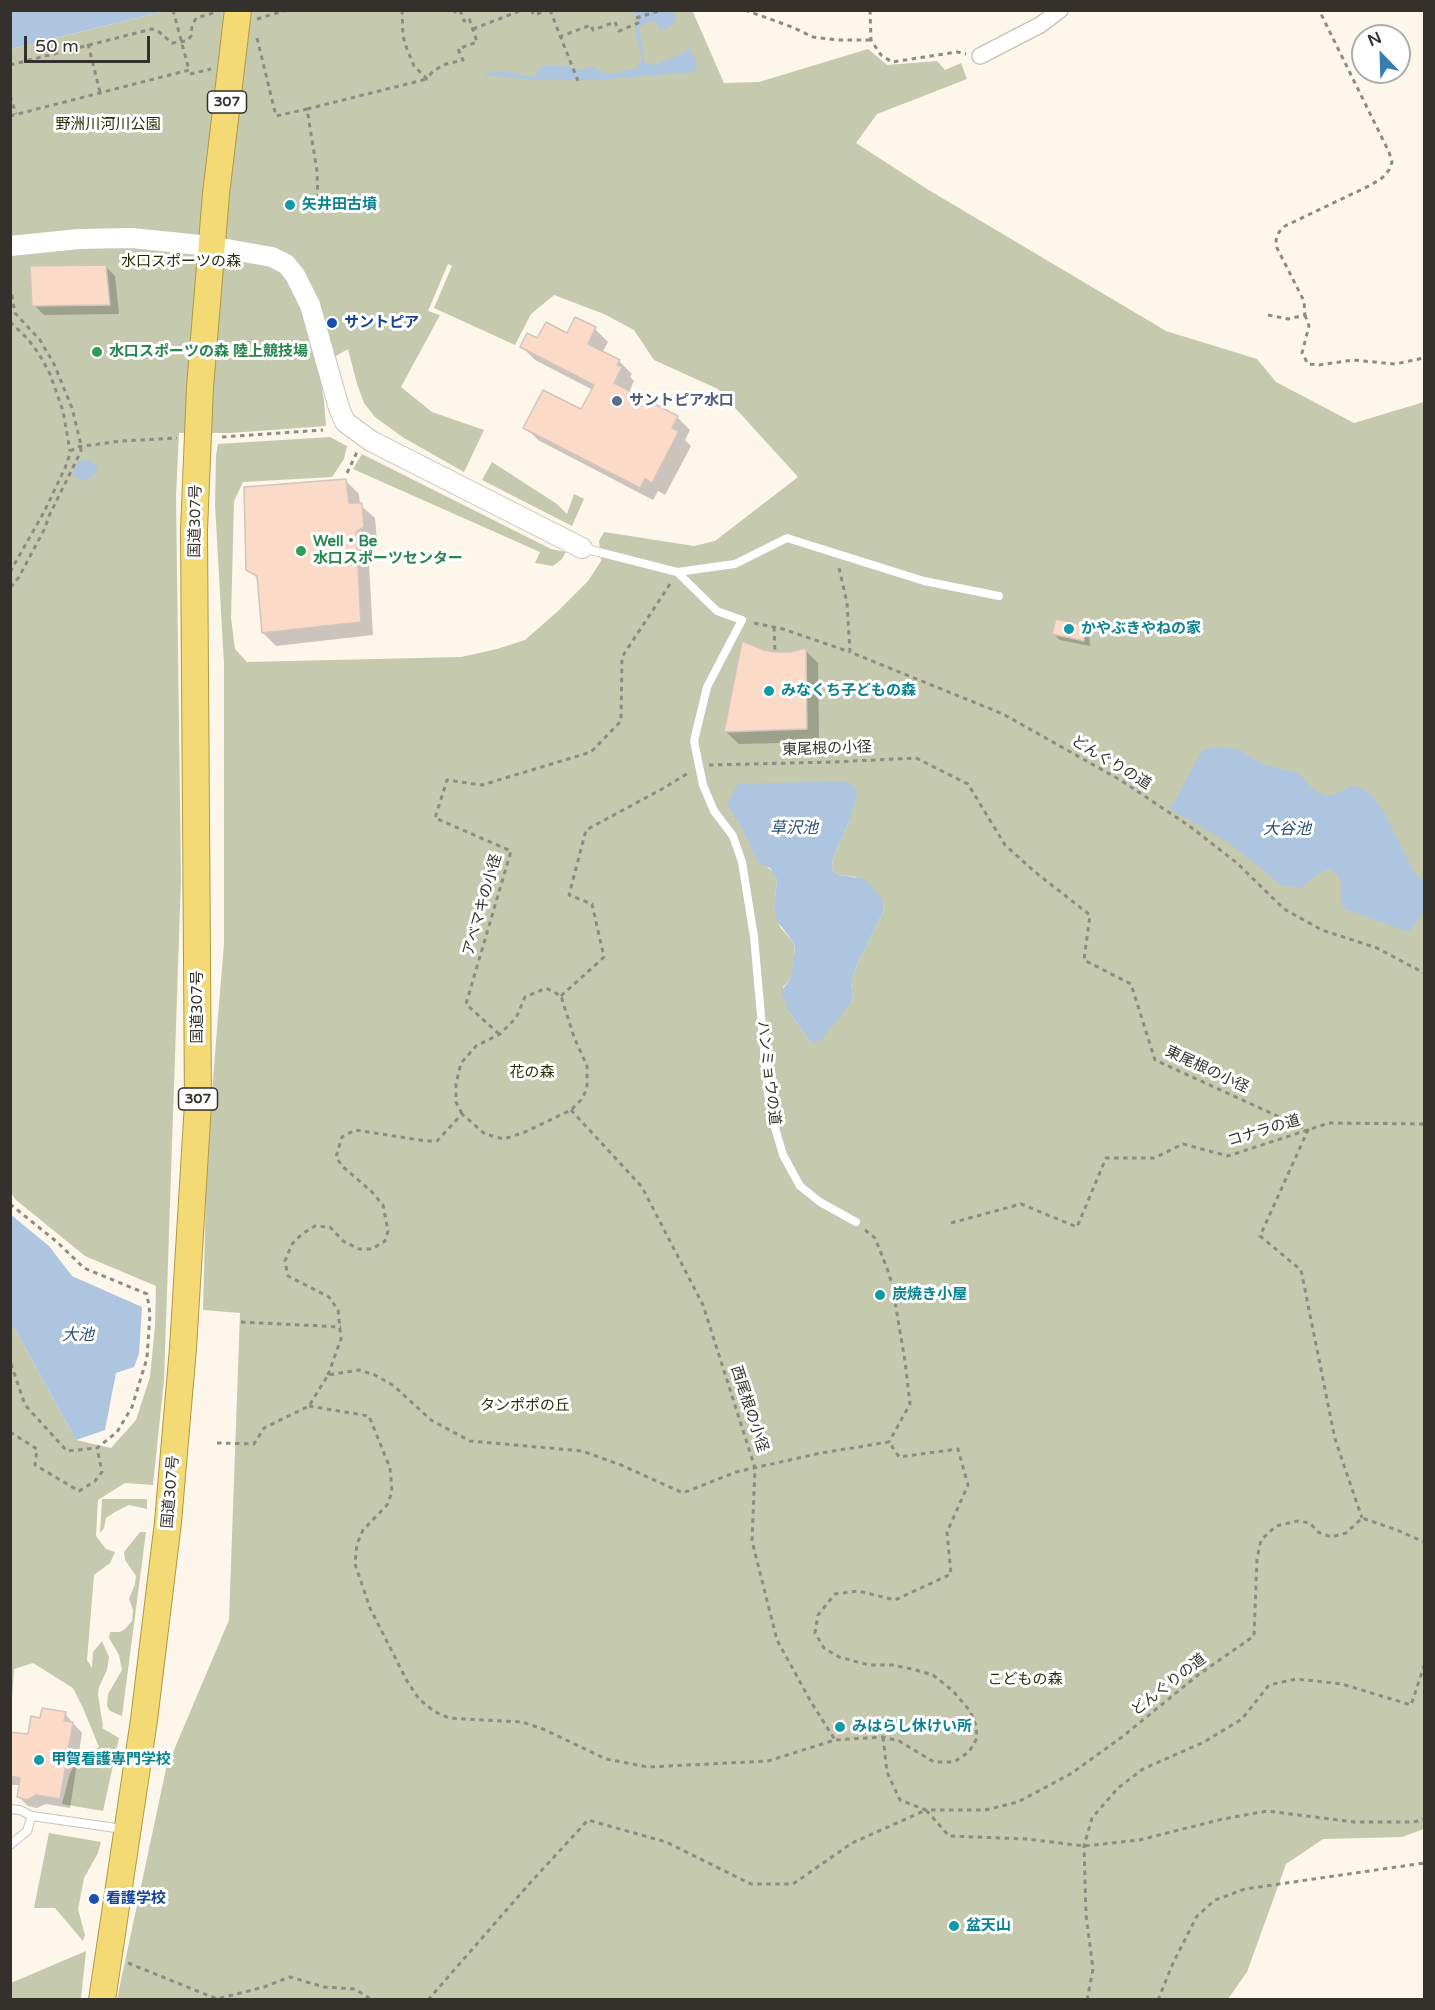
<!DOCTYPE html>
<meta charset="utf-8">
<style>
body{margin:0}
#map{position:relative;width:1435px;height:2010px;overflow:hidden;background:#fdf6eb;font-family:"Varela Round",sans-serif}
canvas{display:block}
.frame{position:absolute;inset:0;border:12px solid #34312d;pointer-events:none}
.north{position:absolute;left:1351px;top:24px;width:60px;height:60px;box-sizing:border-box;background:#fff;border:2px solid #aeadab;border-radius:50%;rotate:337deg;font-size:16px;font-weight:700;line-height:24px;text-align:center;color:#34312d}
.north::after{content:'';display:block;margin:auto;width:21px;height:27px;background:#367eb2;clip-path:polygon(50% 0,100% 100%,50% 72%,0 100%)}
.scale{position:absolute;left:24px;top:36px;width:126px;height:27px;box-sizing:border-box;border:3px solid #34312d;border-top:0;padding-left:8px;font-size:18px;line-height:21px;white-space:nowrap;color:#34312d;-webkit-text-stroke:4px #fff;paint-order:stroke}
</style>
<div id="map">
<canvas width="1435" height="2010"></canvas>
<div class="frame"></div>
<div class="north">N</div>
<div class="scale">50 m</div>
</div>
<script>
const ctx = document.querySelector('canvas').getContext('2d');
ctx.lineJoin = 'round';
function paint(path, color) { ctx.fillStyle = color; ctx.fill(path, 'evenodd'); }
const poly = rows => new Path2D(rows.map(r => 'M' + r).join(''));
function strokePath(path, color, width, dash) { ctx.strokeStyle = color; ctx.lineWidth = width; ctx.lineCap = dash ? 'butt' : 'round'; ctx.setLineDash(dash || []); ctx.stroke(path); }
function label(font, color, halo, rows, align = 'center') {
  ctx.font = font + ' "Varela Round","Noto Sans JP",sans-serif'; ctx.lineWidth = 6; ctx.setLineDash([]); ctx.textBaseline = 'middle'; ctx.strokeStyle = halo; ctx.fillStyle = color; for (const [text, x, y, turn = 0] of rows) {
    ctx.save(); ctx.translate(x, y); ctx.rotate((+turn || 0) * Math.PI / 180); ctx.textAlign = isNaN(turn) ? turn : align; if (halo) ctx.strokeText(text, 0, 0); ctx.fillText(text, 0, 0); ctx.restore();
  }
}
paint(poly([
 [692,10,724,83,759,82,868,49,887,65,937,61,945,70,961,63,967,79,877,114,856,143,927,189,1166,331,1257,359,1276,382,1354,423,1424,402,1424,1829,1402,1837,1323,1839,1286,1864,1247,1972,1228,1999,117,1999,166,1769,229,1620,240,1313,203,1310,207,1153,224,943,224,664,215,505,216,455,218,444,330,437,347,446,344,459,332,477,243,482,234,501,231,618,235,649,247,662,461,657,497,649,525,640,558,611,588,581,601,561,599,541,604,532,694,546,715,541,798,477,718,389,654,360,634,330,604,314,554,295,531,314,515,345,434,308,452,266,448,264,428,311,440,315,401,387,432,412,484,430,464,472,404,438,375,417,364,403,357,384,348,349,318,366,324,401,326,426,230,433,179,433,176,496,181,879,164,1380,153,1485,125,1483,98,1500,96,1536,106,1549,115,1552,110,1563,94,1575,87,1660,92,1668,93,1652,102,1641,109,1657,107,1670,99,1687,98,1695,103,1726,102,1728,119,1738,103,1811,62,1804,70,1773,76,1763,99,1747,83,1708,73,1688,33,1663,14,1669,11,1713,11,1326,15,1329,76,1440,111,1448,136,1420,150,1377,155,1326,156,1286,85,1256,16,1200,11,1193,11,49,165,11],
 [849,822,833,858,832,867,834,872,840,875,856,877,884,903,883,912,857,965,851,982,853,997,850,1004,811,1043,789,1012,783,987,790,980,795,957,794,943,780,927,774,908,777,880,773,872,765,865],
 [362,454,551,549,566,552,561,560,553,566,535,563,540,552,353,469],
 [492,462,557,504,567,514,574,494,584,499,572,526,482,480],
 [102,1499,147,1499,147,1509,129,1505,115,1512,106,1518,104,1528,100,1533],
 [140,1532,146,1532,122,1716,110,1711,107,1706,108,1694,122,1670,119,1655,109,1638,110,1632,120,1632,125,1629,132,1621,133,1610,129,1599,135,1584,136,1576,125,1560,124,1552],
 [49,1833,101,1842,98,1853,84,1878,78,1909,85,1935,83,1941,55,1908,34,1908],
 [86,1951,81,1999,11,1999,11,1983]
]), '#c5c9ad');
paint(poly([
 [11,10,165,10,165,11,11,49],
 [635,11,673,11,677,19,671,26,661,31,654,20,639,27,645,63,654,65,686,52,688,44,697,63,695,72,595,80,535,80,484,75,487,73,505,71,533,77,542,66,562,65,582,70,590,66,609,74,637,68,642,58,635,30],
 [83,459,92,461,98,469,94,475,84,481,73,476,76,464],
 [1215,747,1237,749,1262,764,1298,773,1312,788,1326,796,1336,794,1351,786,1359,787,1371,794,1384,812,1416,876,1424,880,1424,912,1409,932,1345,909,1341,903,1341,883,1338,875,1329,869,1319,873,1300,888,1281,885,1232,845,1170,809,1202,751],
 [847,781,857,791,856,800,849,822,833,858,832,867,834,872,840,875,865,879,880,896,884,903,883,912,857,965,851,982,853,997,850,1004,821,1040,811,1043,789,1012,781,991,790,980,795,953,794,943,777,921,774,908,777,880,770,868,759,863,756,859,743,830,727,804,738,784],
 [10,1214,49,1246,72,1276,142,1307,139,1354,134,1367,116,1373,105,1430,76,1440,15,1329,11,1326]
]), '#adc5de');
paint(poly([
 [105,266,115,276,119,314,44,315,34,305],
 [595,329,608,342,602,353,619,361,632,374,630,377,634,381,629,392,677,417,690,430,685,440,691,446,665,495,658,491,653,500,538,440,525,427,582,411,593,390,535,360,522,347,538,340],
 [346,481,359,494,360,505,375,518,377,540,368,546,373,635,276,646,263,633,259,580,248,569],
 [1083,626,1089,632,1090,646,1060,640,1053,634],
 [805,650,818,663,819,742,739,744,726,732,790,654],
 [65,1714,82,1733,70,1808,46,1804,37,1808,28,1806,18,1796,21,1785,10,1785,10,1733,30,1735,41,1719]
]), '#0003');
const building = poly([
 [106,265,110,305,32,306,30,266,106,265],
 [575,317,596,327,588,344,620,360,617,365,622,367,614,383,678,416,672,428,679,431,652,483,645,479,640,488,523,428,543,390,581,409,594,385,520,347,527,333,537,338,546,322,567,333,575,317],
 [346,479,349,503,362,503,364,527,356,532,361,622,262,633,257,576,246,570,244,487,346,479],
 [1056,619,1084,625,1084,641,1052,634,1056,619],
 [742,641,764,650,776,652,790,652,806,648,807,729,724,732,742,641],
 [42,1708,66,1712,64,1721,73,1722,60,1799,36,1795,27,1800,17,1797,20,1778,10,1776,10,1732,28,1734,31,1716,40,1718,42,1708],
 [844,1718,849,1731,836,1736,831,1723,844,1718]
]);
paint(building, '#fbdac7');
strokePath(building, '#d1c5be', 1.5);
const service = poly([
 [583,548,677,572],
 [856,1222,820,1202,800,1186,783,1155,774,1124,768,1094,754,937,742,862,733,836,714,811,703,785,694,741,707,687,742,620,717,611,677,572,735,564,787,538,924,581,999,596],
 [10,1809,20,1810,32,1816,123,1829],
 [10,1845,27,1831,32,1816]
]);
const minor = poly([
 [980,56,1040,25,1060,10]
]);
const tertiary = poly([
 [10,246,79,239,132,238,210,246,272,257,286,264,295,275,310,305,339,408,345,422,371,441,582,548]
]);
const trunk = poly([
 [102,2000,144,1720,168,1522,183,1348,198,1103,194,530,200,387,216,194]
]);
strokePath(service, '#cac3b8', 10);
strokePath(minor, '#cac3b8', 18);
strokePath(tertiary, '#cac3b8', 22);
strokePath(trunk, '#b09845', 28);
strokePath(poly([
 [173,10,189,70],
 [402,10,403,36,407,49,414,66,427,79,433,71,446,64,463,60,458,49,477,42,469,18,464,21,461,12,456,14,454,10],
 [531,10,534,15,549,10],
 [550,10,578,81],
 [745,10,792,27,813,37,838,40,871,40],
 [870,10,871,40,881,55,892,62,957,52,966,54],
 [257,19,287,10],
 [473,29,522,10],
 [559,37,591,25,593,30,615,22,619,31,638,23,636,18,662,10],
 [257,38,276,116,307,109,317,171,318,205,338,204],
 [88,44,100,92],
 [10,65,152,29,158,31,172,43,181,42,188,40,191,36,192,26,196,18,217,12],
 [10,96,16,114],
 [307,109,427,79],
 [10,116,189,70,190,74,211,69],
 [10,286,15,313,40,340,54,364,72,408,80,441,81,451,49,516,45,528,19,577,10,588],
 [1268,315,1288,319,1305,315,1304,301,1277,248,1276,240,1279,232,1285,226,1371,185,1382,178,1389,170,1392,162,1389,152,1319,10],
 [1305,315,1309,326,1302,353,1308,364,1319,365,1353,360,1395,364,1424,358],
 [10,322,27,338,39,354,50,374,63,411,70,451],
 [222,437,323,430],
 [347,473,357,452],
 [839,568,847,603,850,652,1003,714,1122,781,1188,825,1237,863,1284,909,1322,930,1377,948,1424,973],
 [10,572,44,512,65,468,71,451,76,447,122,441,177,438],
 [754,623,783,629,850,652],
 [774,627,775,652],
 [709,765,833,762,916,758,968,784,1005,845,1035,872,1090,915,1084,960,1131,984,1155,1060,1308,1130,1260,1236,1301,1270,1335,1439,1362,1518],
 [561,996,604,957,592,904,569,895,586,830,662,789,690,772],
 [499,1034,466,1004,511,851,435,818,447,780,482,785,591,752,621,721,622,657,672,581],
 [571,1110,642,1187,703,1305,755,1468,752,1541,777,1640,811,1702,835,1740],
 [10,1204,57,1242,84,1268,147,1294,150,1314,147,1358,132,1407,117,1432,97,1448,67,1451,25,1405,10,1361],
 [951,1223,1021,1204,1077,1227,1106,1158,1154,1158,1183,1144,1228,1156,1329,1123,1424,1124],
 [865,1230,875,1238,887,1268,892,1284,905,1361,910,1404,889,1442],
 [241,1322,341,1327],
 [328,1375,341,1339,338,1310,329,1297,288,1276,285,1261,292,1244,302,1234,315,1226,330,1227,343,1241,359,1249,372,1249,385,1241,388,1231,383,1205,371,1191,342,1166,336,1157,342,1137,355,1130,426,1141,437,1141,462,1114,485,1134,504,1139,525,1132,571,1110,581,1100,587,1089,587,1066,574,1037,561,996,546,988,525,997,516,1018,500,1034,476,1046,461,1063,456,1084,456,1102,462,1114],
 [309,1406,369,1416,390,1468,392,1492,387,1505,363,1530,357,1544,355,1564,370,1608,407,1681,419,1699,435,1712,449,1718,522,1722,543,1729,606,1759,648,1767,768,1761,835,1740,883,1737,899,1741,934,1762,954,1762,969,1752,977,1738,976,1726,970,1711,953,1691,933,1675,912,1669,892,1665,869,1665,839,1657,824,1648,815,1633,818,1615,835,1594,858,1591,895,1600,951,1574,947,1532,968,1485,958,1449,899,1457,889,1442],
 [10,1432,37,1449,35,1465,79,1491,95,1481,102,1472,97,1448],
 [217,1443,254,1444,264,1428,309,1406,328,1375,359,1370,375,1375,394,1386,431,1420,470,1441,582,1451,621,1465,683,1493,736,1472,821,1453,889,1442],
 [883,1737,887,1772,900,1800,926,1810,985,1810,1018,1802,1072,1773,1122,1737,1198,1675,1254,1636,1257,1559,1261,1540,1276,1526,1298,1521,1310,1523,1318,1532,1331,1537,1346,1533,1362,1518,1397,1530,1424,1542],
 [128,1963,217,1999,264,1987,290,1977,324,1987,355,1989,372,2000],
 [428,2000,530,1883,588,1820,666,1842,751,1884,793,1884,852,1843,926,1810,949,1836,1027,1839,1084,1846,1139,1840,1223,1819,1267,1811,1354,1822,1414,1822,1424,1819],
 [1087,2000,1093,1969,1086,1915,1084,1846,1092,1818,1118,1788,1143,1769,1204,1742,1242,1719,1269,1685,1296,1679,1342,1684,1411,1705,1424,1666],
 [1158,2000,1173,1963,1197,1916,1215,1900,1245,1889,1424,1863]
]), '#8f8a83', 3, [4.5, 4.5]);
strokePath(service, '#fff', 8);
strokePath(minor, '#fff', 15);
strokePath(tertiary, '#fff', 20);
strokePath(trunk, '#f4da74', 26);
const trunkBridge = poly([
 [216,194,238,10]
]);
strokePath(trunkBridge, '#b09845', 28, []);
strokePath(trunkBridge, '#f4da74', 26);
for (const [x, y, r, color] of [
 [290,205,6,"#0f9aa8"],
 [332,323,6,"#1a4fb4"],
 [97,352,6,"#2e9e5b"],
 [617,401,6,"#5c6f8a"],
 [301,551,6,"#2e9e5b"],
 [1069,629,6,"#0f9aa8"],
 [769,691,6,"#0f9aa8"],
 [880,1295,6,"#0f9aa8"],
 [840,1727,6,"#0f9aa8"],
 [39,1760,6,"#0f9aa8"],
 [94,1899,6,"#1a4fb4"],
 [954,1926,6,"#0f9aa8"]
]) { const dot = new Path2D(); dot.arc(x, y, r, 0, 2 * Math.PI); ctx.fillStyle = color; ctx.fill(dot); strokePath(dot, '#fff', 2); }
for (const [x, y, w] of [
 [227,102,39],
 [198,1099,39]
]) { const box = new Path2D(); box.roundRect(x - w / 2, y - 11, w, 22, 4.5); ctx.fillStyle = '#fff'; ctx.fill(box); strokePath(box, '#34312d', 1.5); }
label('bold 14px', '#34312d', null, [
 ["307",227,102],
 ["307",198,1099]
]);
label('15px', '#2a2d04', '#fff', [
 ["野洲川河川公園",108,125],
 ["水口スポーツの森",181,262],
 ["花の森",532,1073],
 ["タンポポの丘",525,1406],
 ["こどもの森",1025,1680]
]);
label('bold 15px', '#0d838f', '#fff', [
 ["矢井田古墳",302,205],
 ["かやぶきやねの家",1081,629],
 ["みなくち子どもの森",781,691],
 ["炭焼き小屋",892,1295],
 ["みはらし休けい所",852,1727],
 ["甲賀看護専門学校",51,1760],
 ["盆天山",966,1926]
], 'left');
label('bold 15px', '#164399', '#fff', [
 ["サントピア",344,323],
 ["看護学校",106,1899]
], 'left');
label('bold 15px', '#27864d', '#fff', [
 ["水口スポーツの森 陸上競技場",109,352],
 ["Well・Be",313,542],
 ["水口スポーツセンター",313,559]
], 'left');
label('bold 15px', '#4e5e75', '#fff', [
 ["サントピア水口",629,401]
], 'left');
label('15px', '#34312d', '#fff', [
 ["国道307号",196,521,-89],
 ["東尾根の小径",827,749,-2],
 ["どんぐりの道",1111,763,31],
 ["アベマキの小径",483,905,-74],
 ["国道307号",198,1007,-90],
 ["東尾根の小径",1207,1070,25],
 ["ハンミョウの道",768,1073,83],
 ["コナラの道",1264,1131,-17],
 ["西尾根の小径",749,1409,72],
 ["国道307号",171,1492,-85],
 ["どんぐりの道",1169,1685,-38]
]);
label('italic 16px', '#2b5175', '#fff', [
 ["草沢池",794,829],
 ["大谷池",1287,830],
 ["大池",78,1336]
]);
</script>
